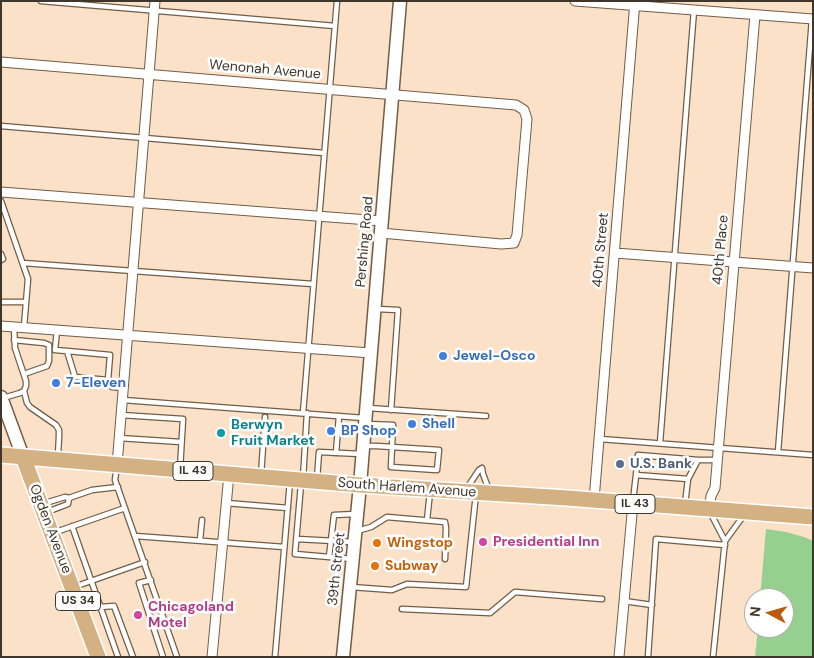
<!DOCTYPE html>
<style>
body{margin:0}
#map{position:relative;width:814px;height:658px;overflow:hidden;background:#fae1c7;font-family:"DM Sans",sans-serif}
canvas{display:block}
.frame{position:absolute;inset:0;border:2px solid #3f362b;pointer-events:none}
.north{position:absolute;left:744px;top:588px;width:50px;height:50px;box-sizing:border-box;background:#fff;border:1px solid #b2afaa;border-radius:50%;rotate:276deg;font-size:14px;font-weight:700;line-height:20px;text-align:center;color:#3f362b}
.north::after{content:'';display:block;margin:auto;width:18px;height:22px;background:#ba5b10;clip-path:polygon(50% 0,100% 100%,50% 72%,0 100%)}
</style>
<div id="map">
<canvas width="814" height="658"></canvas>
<div class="frame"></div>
<div class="north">N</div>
</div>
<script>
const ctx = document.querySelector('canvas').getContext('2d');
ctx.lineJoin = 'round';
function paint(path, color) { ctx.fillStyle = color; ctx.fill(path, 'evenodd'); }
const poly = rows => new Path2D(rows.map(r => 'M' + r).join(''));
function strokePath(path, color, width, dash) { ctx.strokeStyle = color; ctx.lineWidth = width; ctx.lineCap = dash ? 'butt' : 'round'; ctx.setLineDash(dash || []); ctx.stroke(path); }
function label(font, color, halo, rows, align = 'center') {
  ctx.font = font + ' "DM Sans",sans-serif'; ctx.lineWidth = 5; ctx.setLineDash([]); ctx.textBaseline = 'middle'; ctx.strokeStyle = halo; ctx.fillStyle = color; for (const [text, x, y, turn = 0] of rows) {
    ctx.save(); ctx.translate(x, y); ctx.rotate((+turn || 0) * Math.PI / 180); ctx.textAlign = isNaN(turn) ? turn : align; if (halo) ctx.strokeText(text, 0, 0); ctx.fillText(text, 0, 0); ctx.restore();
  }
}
paint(poly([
 [766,529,786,532,804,537,813,541,813,657,755,657,758,628,784,628,784,598,760,598]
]), '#95d090');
const lane = poly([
 [41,1,335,26],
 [1,126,324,153],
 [1,201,28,279,24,327],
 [1,254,3,259,1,260],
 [23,263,313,284],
 [1,302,26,302],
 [377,309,398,310,391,410],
 [57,330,55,350,67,351,75,377,108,380],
 [14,340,44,343,49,345,49,361,47,366,24,374],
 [67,351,110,355,108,380,112,387,123,388],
 [24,391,27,403,30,407,56,425,59,430,59,436,58,456],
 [3,398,20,393,24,391,26,386,26,381,15,348,14,328],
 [123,400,364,418],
 [368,408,486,416],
 [303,413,337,1],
 [121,415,183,419,180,469],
 [119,438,181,442],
 [600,439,813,455],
 [660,443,694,10],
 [366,446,377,446,392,447,439,450,437,470,391,467,392,447,393,425,367,424],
 [778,452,812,19],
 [336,453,339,416],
 [117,466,115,480,177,657],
 [261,475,265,417],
 [636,475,638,455,698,460],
 [303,479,307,413],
 [317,479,319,452,361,454],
 [301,484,295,554,352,559],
 [467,488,479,470,482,468,483,474,489,490],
 [633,501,636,475,688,479],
 [226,503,288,508],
 [42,504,65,497,69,498,92,490,118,487],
 [685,504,688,479,698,460,717,460],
 [47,512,68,504,69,498],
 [710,512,725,541],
 [427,520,430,492],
 [72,526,118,657],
 [357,531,371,527,387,517,445,522,446,528,445,559],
 [53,533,125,508],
 [135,536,284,547],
 [297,539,353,542],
 [200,540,202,520],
 [329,557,334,515,355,514],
 [151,580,139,583,163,657],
 [74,587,145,562],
 [351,587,392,590,407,584,466,587,476,494],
 [624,601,652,605],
 [100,607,114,606,133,657],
 [402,609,490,613,515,592,602,599],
 [275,657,290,481],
 [648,657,656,539,725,545],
 [713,657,725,541,744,515]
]);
const street = poly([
 [575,1,813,19],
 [1,62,516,105,524,110,527,119,517,235,514,243,501,244,381,233],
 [1,192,382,221],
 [615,253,813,268],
 [1,326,371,353],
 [117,465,155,1],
 [594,500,635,1],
 [709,509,711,496,715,488,755,15],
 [212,657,229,474],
 [619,657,633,503]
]);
const secondary = poly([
 [1,397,23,457],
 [343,657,360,485,400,1]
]);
const primary = poly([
 [1,455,360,485,567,498,813,517],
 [23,457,98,657]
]);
strokePath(lane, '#735d46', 7);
strokePath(street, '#735d46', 11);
strokePath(secondary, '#735d46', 15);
strokePath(primary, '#fff', 18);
strokePath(lane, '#fff', 4.5);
strokePath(street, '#fff', 9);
strokePath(secondary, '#fff', 12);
strokePath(primary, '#d3b183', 15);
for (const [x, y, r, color] of [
 [443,356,5,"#3f7fe0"],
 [56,383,5,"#3f7fe0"],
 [412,424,5,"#3f7fe0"],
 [331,431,5,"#3f7fe0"],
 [221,433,5,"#0f9aa8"],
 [620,464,5,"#5c6f8a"],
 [483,542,5,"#d1479c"],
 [377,543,5,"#e8710a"],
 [375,566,5,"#e8710a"],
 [138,615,5,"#d1479c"]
]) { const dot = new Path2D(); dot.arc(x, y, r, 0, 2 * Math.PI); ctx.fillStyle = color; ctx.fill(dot); strokePath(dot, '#fff', 2); }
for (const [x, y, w] of [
 [193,471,40],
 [635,504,40],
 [78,601,45]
]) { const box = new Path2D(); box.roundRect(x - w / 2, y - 9.5, w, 19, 4); ctx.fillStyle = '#fff'; ctx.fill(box); strokePath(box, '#3f362b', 1); }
label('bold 12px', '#3f362b', null, [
 ["IL 43",193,471],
 ["IL 43",635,504],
 ["US 34",78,601]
]);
label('14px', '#3f362b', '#fff', [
 ["Wenonah Avenue",265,70,5],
 ["Pershing Road",365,242,-85],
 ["40th Street",601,250,-85],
 ["40th Place",721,250,-85],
 ["South Harlem Avenue",407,488,4],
 ["Ogden Avenue",50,529,69],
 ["39th Street",337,569,-84]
]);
label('bold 14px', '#366cbe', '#fff', [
 ["Jewel-Osco",453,356],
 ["7-Eleven",66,383],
 ["Shell",422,424],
 ["BP Shop",341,431]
], 'left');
label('bold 14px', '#0d838f', '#fff', [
 ["Berwyn",231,425],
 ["Fruit Market",231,441]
], 'left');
label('bold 14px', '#4e5e75', '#fff', [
 ["U.S. Bank",630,464]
], 'left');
label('bold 14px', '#b23c85', '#fff', [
 ["Presidential Inn",493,542],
 ["Chicagoland",148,607],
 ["Motel",148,623]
], 'left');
label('bold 14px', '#c56008', '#fff', [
 ["Wingstop",387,543],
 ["Subway",385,566]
], 'left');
</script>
